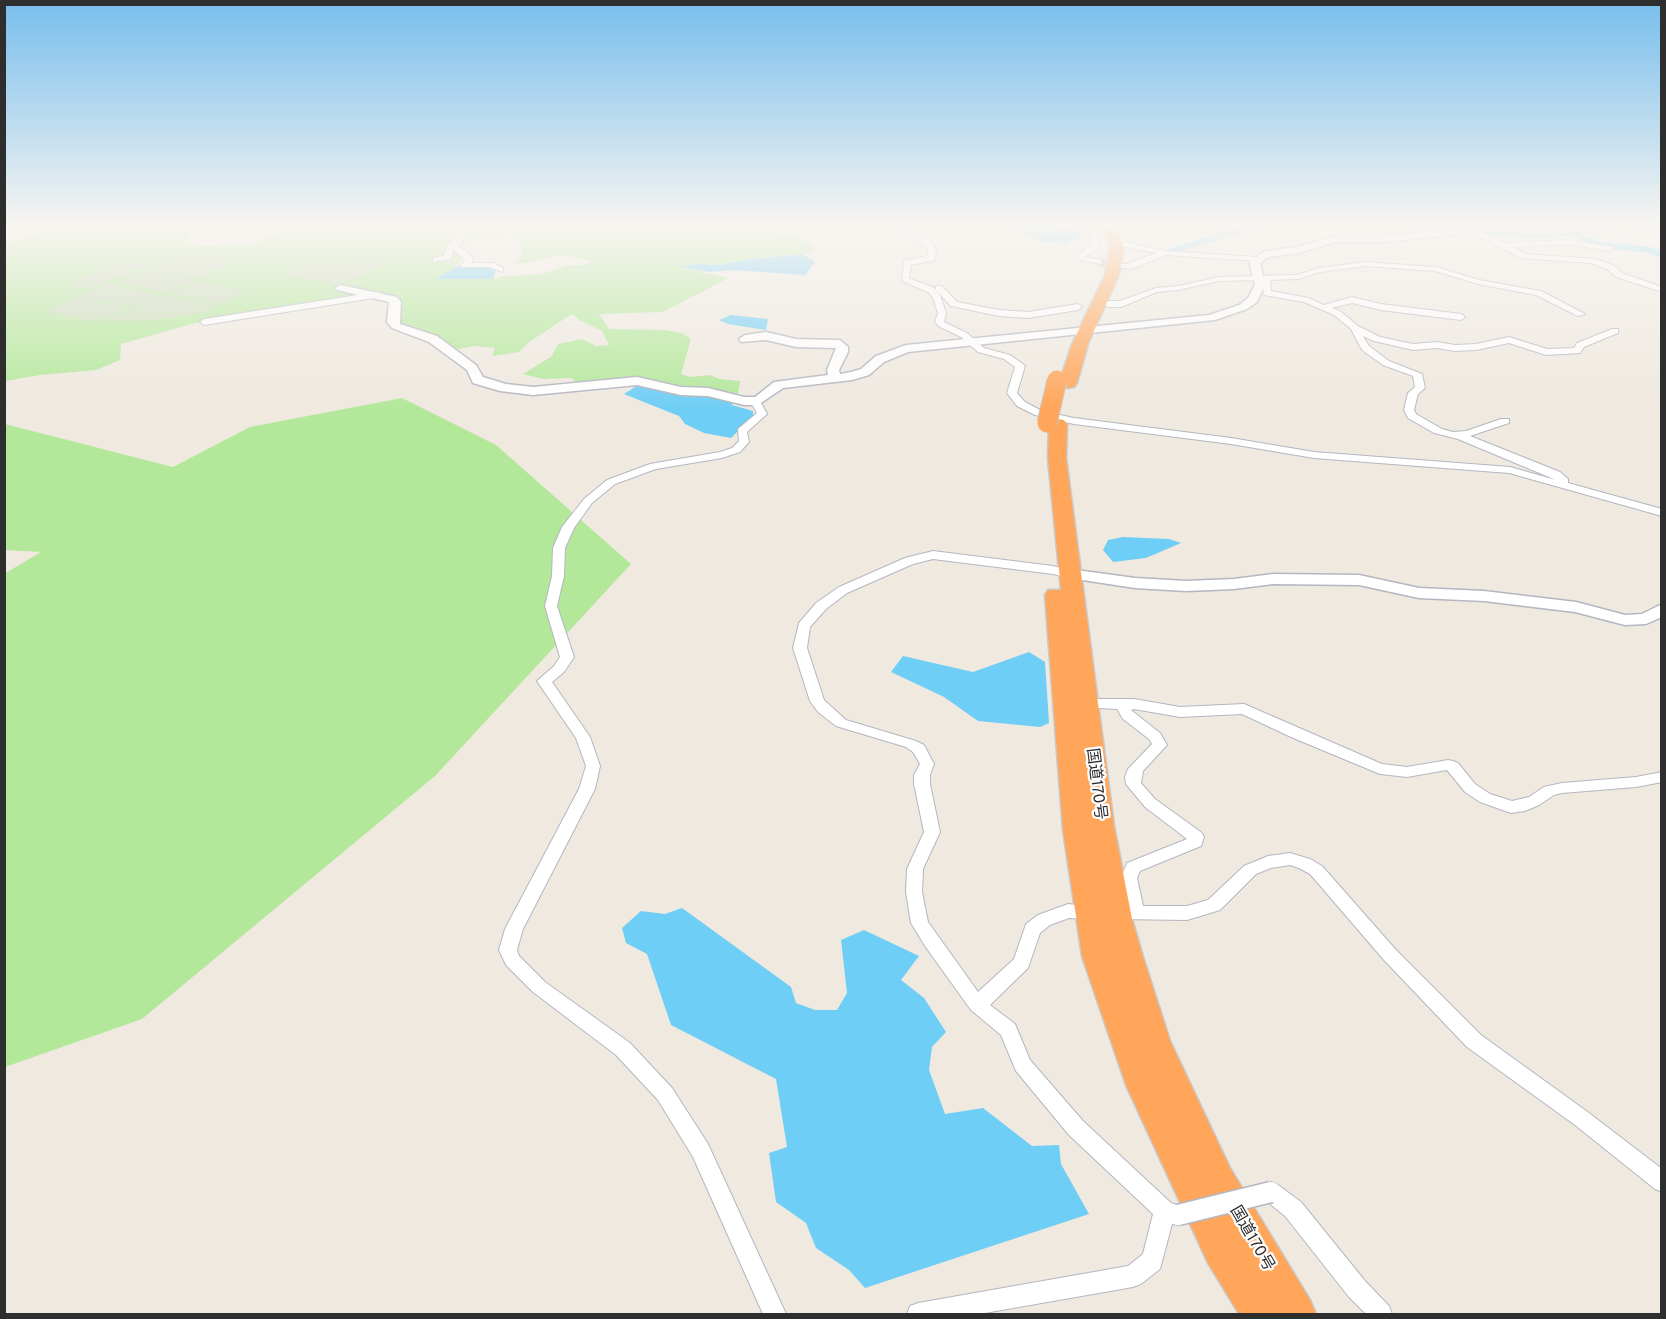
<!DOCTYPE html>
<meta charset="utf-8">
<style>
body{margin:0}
#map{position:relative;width:1666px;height:1319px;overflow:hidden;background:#efe9e0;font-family:Overpass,sans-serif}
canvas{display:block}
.frame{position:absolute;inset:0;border:6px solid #2e2e2e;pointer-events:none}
</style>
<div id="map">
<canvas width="1666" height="1319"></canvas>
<div class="frame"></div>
</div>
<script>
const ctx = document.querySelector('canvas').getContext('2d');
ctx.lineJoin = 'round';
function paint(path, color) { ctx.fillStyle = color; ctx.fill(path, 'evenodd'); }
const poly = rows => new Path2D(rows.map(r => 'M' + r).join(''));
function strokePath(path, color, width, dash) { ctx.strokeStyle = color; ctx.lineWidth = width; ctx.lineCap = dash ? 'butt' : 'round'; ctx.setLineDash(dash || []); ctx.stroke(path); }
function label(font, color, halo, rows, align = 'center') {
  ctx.font = font + ' Overpass,"Noto Sans JP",sans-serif'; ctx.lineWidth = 4.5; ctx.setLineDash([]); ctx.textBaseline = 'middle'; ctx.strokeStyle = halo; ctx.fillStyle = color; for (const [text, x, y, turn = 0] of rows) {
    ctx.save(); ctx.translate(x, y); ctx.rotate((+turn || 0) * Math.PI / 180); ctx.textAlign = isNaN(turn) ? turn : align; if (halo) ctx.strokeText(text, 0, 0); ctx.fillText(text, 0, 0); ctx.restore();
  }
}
paint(poly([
 [56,224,205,224,191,233,184,244,207,246,252,243,301,224,719,224,719,227,756,225,764,231,798,235,811,245,816,252,751,259,718,265,697,264,681,267,729,278,663,312,599,314,609,329,665,330,682,333,691,339,681,374,690,377,710,375,719,379,740,381,738,393,735,395,681,391,650,383,580,388,572,378,543,379,523,374,552,356,558,344,582,339,596,346,609,345,602,331,581,321,572,314,529,342,519,352,492,356,495,348,474,346,454,350,401,328,395,302,377,295,213,318,121,344,120,360,96,370,40,375,5,381,5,244,34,235],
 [516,234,522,254,515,263,530,263,560,254,594,262,583,265,566,265,543,274,502,276,494,280,496,270,484,267,455,266,462,259,453,249,469,241],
 [402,398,496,445,631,564,435,776,142,1019,5,1067,4,574,41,552,5,550,5,424,173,467,250,427]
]), '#b3e89b');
paint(poly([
 [191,254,233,263,194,279,147,269,178,256],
 [380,260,384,263,340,286,287,275,313,263],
 [138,262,150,264,90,289,74,285,77,280,116,265],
 [145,270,192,280,192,281,164,292,115,282],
 [197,282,247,292,218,304,170,294],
 [110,284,160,295,131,307,79,296],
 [163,295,217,305,198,314,144,321,104,321,134,308,157,313,136,307],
 [77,297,128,308,97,322,49,313,53,307]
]), '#c7dab6');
paint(poly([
 [1023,224,1051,224,1078,229,1081,238,1066,244,1042,241,1021,234],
 [803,254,815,262,805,275,733,270,710,272,680,267,697,264,718,265,751,259],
 [457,266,487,267,496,270,492,279,437,279],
 [731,315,768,319,766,330,728,324,719,320],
 [638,385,706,394,733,401,732,405,753,411,753,416,731,438,704,433,685,424,679,416,624,394],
 [1123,537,1169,539,1181,543,1146,558,1113,562,1103,550,1108,540],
 [1029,652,1045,662,1049,723,1040,727,978,721,944,697,891,672,903,656,973,672],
 [682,908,791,987,796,1003,815,1010,837,1010,847,993,841,940,864,930,919,956,901,980,924,998,946,1032,932,1047,929,1070,945,1114,983,1108,1032,1146,1059,1145,1061,1164,1089,1214,865,1288,849,1270,816,1248,806,1223,776,1202,769,1153,787,1147,776,1079,671,1025,647,954,626,943,622,928,641,911,665,914]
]), '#6fcef5');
paint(poly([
 [1253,224,1274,224,1172,253,1166,250,1227,230,1253,224],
 [1447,224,1467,224,1492,230,1538,233,1574,230,1601,242,1644,246,1662,250,1662,257,1643,252,1599,248,1572,236,1538,239,1492,236,1447,224]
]), '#6fcef5');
strokePath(poly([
 [1098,262,1122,266]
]), '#c8c4bc', 8, [8, 4.5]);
const street = poly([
 [450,224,459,224,465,230,464,239,458,245,473,258,472,263,493,263,503,268,503,272,489,267,462,267,461,265,465,260,454,249,451,259,433,262,433,258,444,256,447,247,456,238,457,231,450,224],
 [892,224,900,224,900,227,904,229,931,241,936,250,935,260,911,265,909,278,934,288,940,295,946,313,944,322,967,333,984,348,1010,355,1023,364,1025,366,1017,393,1025,402,1042,411,1074,418,1231,438,1314,452,1510,467,1556,480,1458,439,1434,433,1408,418,1404,410,1408,393,1415,387,1413,376,1383,365,1362,350,1351,329,1334,315,1304,302,1264,295,1262,280,1219,281,1178,290,1157,292,1121,307,1108,307,1104,304,1108,301,1120,301,1156,288,1178,286,1219,277,1297,275,1319,268,1365,262,1436,267,1479,280,1541,291,1585,314,1578,316,1536,295,1478,284,1435,271,1365,266,1320,272,1298,279,1270,280,1271,291,1309,298,1324,305,1352,297,1381,304,1461,314,1465,317,1461,320,1381,310,1352,303,1332,308,1340,311,1358,326,1380,337,1413,344,1437,342,1455,345,1476,344,1509,337,1547,349,1574,348,1577,343,1612,329,1618,329,1618,333,1584,347,1580,353,1546,355,1509,343,1476,350,1455,351,1437,348,1413,350,1374,341,1363,336,1369,346,1389,361,1422,374,1425,388,1418,394,1414,410,1416,414,1442,429,1453,432,1466,431,1501,419,1509,419,1509,423,1470,436,1560,472,1568,479,1568,483,1662,509,1662,516,1509,473,1314,458,1231,444,1074,424,1035,415,1017,406,1007,393,1015,367,1004,359,978,352,961,337,938,326,935,321,938,313,933,298,928,292,902,281,904,261,928,256,928,250,925,244,893,230,892,224],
 [1076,224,1085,224,1096,233,1100,246,1085,257,1101,260,1101,264,1079,260,1078,254,1092,245,1089,234,1076,224],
 [1112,224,1120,224,1124,242,1164,251,1257,257,1261,259,1257,261,1165,255,1132,269,1122,268,1118,266,1119,264,1128,264,1156,253,1122,246,1120,250,1114,250,1117,241,1112,224],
 [1465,228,1471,228,1505,243,1567,240,1612,247,1613,249,1609,251,1567,244,1512,247,1525,254,1595,259,1613,265,1622,273,1662,287,1662,292,1616,277,1607,269,1591,263,1520,258,1489,241,1465,232,1465,228],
 [936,286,942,286,957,302,999,310,1028,312,1078,304,1082,307,1078,310,1028,318,999,316,951,306,936,290,936,286],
 [377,292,381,295,380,297,204,325,200,322,204,319,377,292],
 [755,398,761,399,761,403,767,414,747,432,749,442,740,452,722,458,656,469,615,484,592,503,574,528,565,548,564,576,557,606,574,657,564,672,552,682,590,737,600,766,595,789,523,929,517,950,519,956,545,982,630,1043,672,1088,708,1144,786,1314,763,1314,693,1157,658,1100,616,1055,533,992,506,965,499,950,505,929,579,789,586,766,576,738,537,681,554,666,560,657,545,606,552,576,553,548,562,527,584,499,607,480,650,464,720,452,732,448,739,441,738,429,757,413,750,401,755,398],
 [933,551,1053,566,1073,571,1075,574,1069,578,1053,574,933,559,913,564,847,593,826,609,810,627,807,648,824,700,846,720,916,741,924,745,934,764,930,775,930,784,940,832,923,869,922,892,928,922,978,992,1014,959,1026,924,1038,915,1068,904,1095,907,1098,912,1095,917,1089,919,1069,918,1050,925,1040,933,1028,968,990,1005,1015,1024,1030,1060,1083,1121,1171,1203,1186,1208,1189,1215,1186,1222,1178,1225,1172,1224,1160,1269,1141,1284,1133,1287,979,1314,907,1314,910,1306,918,1303,1128,1266,1143,1254,1153,1214,1069,1135,1016,1071,1001,1035,971,1010,925,946,911,923,906,892,907,869,924,832,914,784,914,775,920,764,913,752,906,747,836,726,818,712,810,701,793,648,799,623,816,603,839,587,905,558,933,551],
 [1085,699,1134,699,1180,707,1244,704,1382,764,1407,767,1448,760,1453,761,1458,763,1475,784,1490,794,1512,801,1529,797,1544,787,1562,783,1636,777,1662,772,1662,782,1636,787,1562,793,1554,795,1539,805,1525,811,1511,813,1480,802,1465,792,1447,770,1407,777,1380,774,1291,737,1242,714,1180,717,1134,709,1131,710,1160,733,1167,745,1143,771,1141,783,1155,799,1202,833,1204,837,1201,846,1140,871,1137,878,1143,906,1187,906,1208,900,1244,866,1268,856,1290,853,1310,859,1322,866,1396,950,1481,1035,1589,1113,1662,1169,1662,1192,1655,1189,1575,1125,1467,1047,1384,960,1310,874,1299,868,1290,865,1271,868,1256,874,1220,910,1187,920,1116,919,1110,917,1107,912,1110,907,1126,906,1121,878,1127,863,1187,839,1145,807,1126,784,1125,777,1128,769,1152,744,1149,739,1123,719,1117,709,1080,707,1078,704,1085,699],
 [1271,1182,1278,1185,1301,1202,1365,1281,1389,1306,1392,1314,1366,1314,1349,1297,1285,1216,1264,1199,1261,1192,1264,1185,1271,1182]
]);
const secondary = poly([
 [1491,224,1613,227,1662,224,1662,229,1613,233,1513,228,1385,242,1335,242,1299,253,1268,257,1260,263,1265,284,1257,302,1247,309,1215,320,908,352,884,362,869,375,852,380,783,388,758,405,744,405,708,396,681,395,637,385,533,395,500,391,473,383,467,370,429,342,392,328,387,322,389,302,337,290,335,288,341,285,397,297,401,302,400,324,437,336,476,365,483,377,506,384,533,387,637,377,681,387,708,388,744,397,755,397,774,382,828,375,827,370,836,348,796,347,766,340,741,342,739,339,745,335,766,332,796,339,840,340,848,347,848,352,839,370,840,374,851,372,861,369,876,356,906,345,1209,315,1239,305,1248,298,1255,284,1249,262,1265,251,1298,247,1334,236,1385,236,1491,224],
 [1069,569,1135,578,1186,581,1234,579,1273,574,1359,575,1419,588,1484,591,1576,602,1625,615,1642,614,1662,604,1662,617,1646,624,1625,625,1575,612,1484,601,1419,598,1359,585,1273,584,1234,589,1186,591,1135,588,1063,577,1061,574,1063,571,1069,569]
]);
const highway = poly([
 [1103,224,1116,224,1124,248,1119,275,1088,344,1077,383,1074,387,1068,388,1062,387,1059,383,1072,344,1105,275,1110,248,1103,224],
 [1058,419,1064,420,1067,424,1066,458,1114,826,1132,919,1143,957,1170,1041,1230,1168,1310,1300,1316,1314,1239,1314,1208,1263,1126,1085,1082,956,1063,830,1045,595,1048,590,1061,590,1048,458,1049,424,1052,420,1058,419]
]);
strokePath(street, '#b4b6c1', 2);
strokePath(secondary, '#b4b6c1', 3);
strokePath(highway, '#c9c9c9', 3);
paint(street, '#fff');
paint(secondary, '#fff');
paint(highway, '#ffa65b');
const streetBridge = poly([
 [1178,1215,1271,1192]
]);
const highwayBridge = poly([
 [1047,423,1057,380]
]);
strokePath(streetBridge, '#b4b6c1', 23, []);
strokePath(highwayBridge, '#c9c9c9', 21, []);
strokePath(streetBridge, '#fff', 20);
strokePath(highwayBridge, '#ffa65b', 19);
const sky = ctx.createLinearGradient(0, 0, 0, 409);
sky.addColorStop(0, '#77beed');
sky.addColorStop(0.55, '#f8f5f1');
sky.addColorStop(1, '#f8f5f100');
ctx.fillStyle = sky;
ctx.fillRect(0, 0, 1666, 409);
label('16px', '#2e2e2e', '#fff', [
 ["国道170号",1095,784,83],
 ["国道170号",1251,1239,60]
]);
</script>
